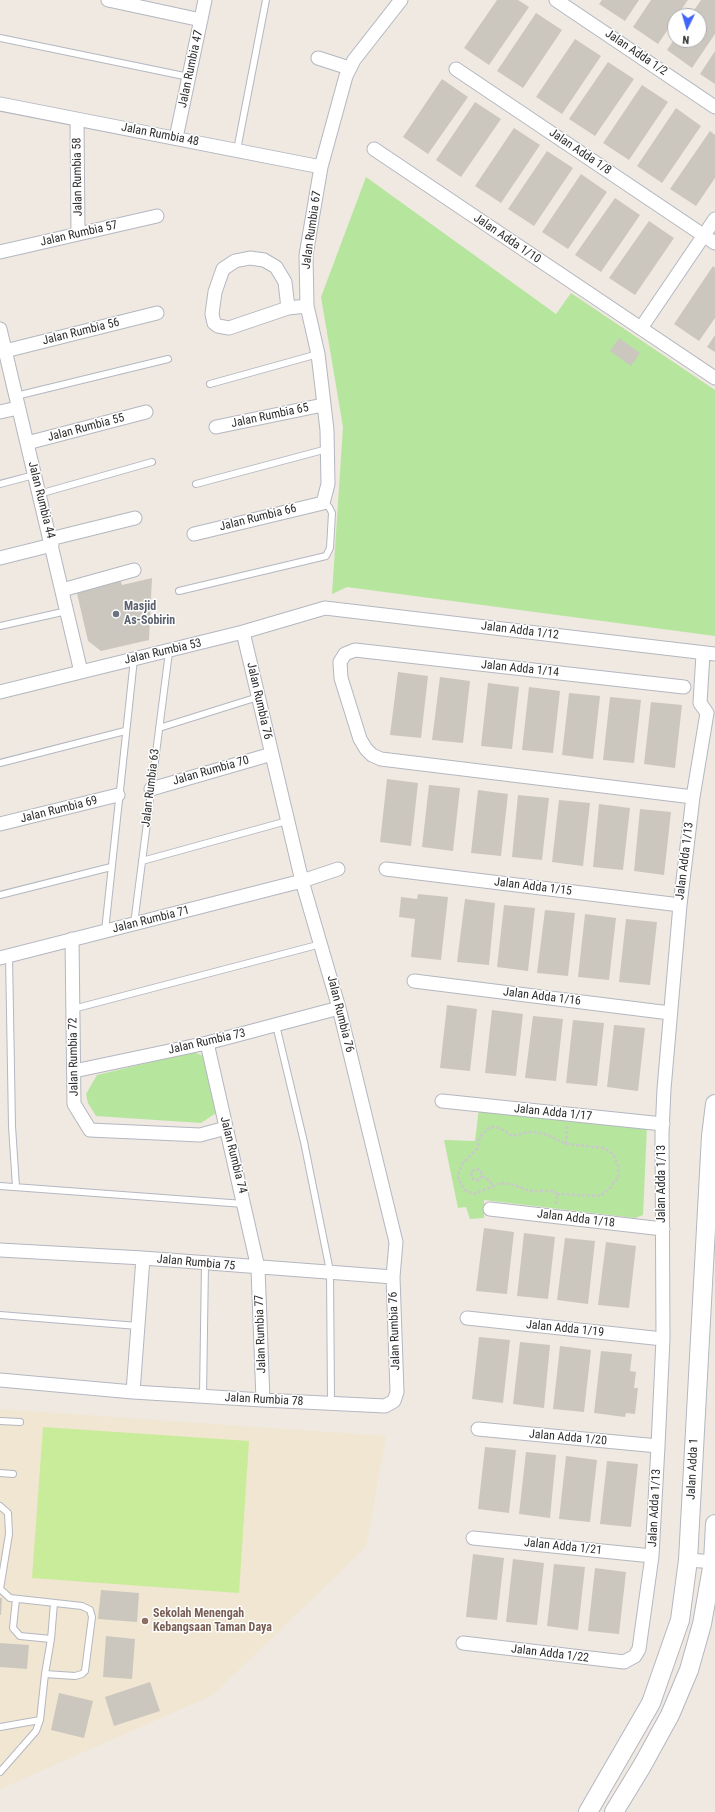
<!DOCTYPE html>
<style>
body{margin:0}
#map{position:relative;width:715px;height:1812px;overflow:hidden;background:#efe9e1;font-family:"Roboto Condensed",sans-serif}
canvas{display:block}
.north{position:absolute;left:667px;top:8px;width:40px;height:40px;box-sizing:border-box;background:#fff;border:1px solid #ababab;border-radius:50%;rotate:185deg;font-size:11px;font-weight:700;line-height:16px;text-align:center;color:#2e2e2e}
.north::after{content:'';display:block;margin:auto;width:14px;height:18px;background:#4264fb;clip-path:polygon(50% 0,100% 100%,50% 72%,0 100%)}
</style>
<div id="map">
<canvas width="715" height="1812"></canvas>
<div class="north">N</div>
</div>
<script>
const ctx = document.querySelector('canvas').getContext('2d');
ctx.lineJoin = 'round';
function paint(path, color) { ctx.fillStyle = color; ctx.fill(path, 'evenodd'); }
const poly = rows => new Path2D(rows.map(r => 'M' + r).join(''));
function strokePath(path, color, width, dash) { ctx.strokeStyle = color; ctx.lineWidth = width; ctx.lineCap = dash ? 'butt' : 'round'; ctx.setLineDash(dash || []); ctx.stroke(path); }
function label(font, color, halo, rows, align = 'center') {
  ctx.font = font + ' "Roboto Condensed",sans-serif'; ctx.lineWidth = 3; ctx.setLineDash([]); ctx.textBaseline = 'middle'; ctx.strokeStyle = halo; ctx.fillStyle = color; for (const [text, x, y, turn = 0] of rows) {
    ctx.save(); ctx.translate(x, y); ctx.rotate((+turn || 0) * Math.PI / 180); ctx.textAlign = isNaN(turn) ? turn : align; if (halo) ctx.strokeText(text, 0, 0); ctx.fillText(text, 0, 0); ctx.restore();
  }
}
paint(poly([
 [0,1409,386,1436,366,1547,213,1695,0,1789]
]), '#f0e6d1');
paint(poly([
 [366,177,556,314,571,293,715,390,715,636,347,587,332,594,343,427,321,297],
 [193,1052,204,1056,216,1113,201,1123,96,1116,88,1103,86,1094,97,1075],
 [479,1108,647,1126,643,1215,635,1218,484,1200,484,1218,470,1219,466,1207,458,1208,444,1140,475,1141]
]), '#b6e59e');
paint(poly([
 [43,1427,249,1441,239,1593,32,1578]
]), '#c9ec9a');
paint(poly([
 [497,0,518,0,529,7,489,65,464,48],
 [602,0,639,0,625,21,599,4],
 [651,0,688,0,677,16,675,16,675,19,658,44,633,27],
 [701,0,715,0,715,34,692,68,667,50,675,38,675,40,699,40,699,16,690,16],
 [536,13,562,30,523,88,497,71],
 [575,39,601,56,562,114,536,97],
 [715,51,715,84,700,74],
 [608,62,634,79,595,136,569,119],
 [442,79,468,97,428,154,403,137],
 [642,85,668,102,629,160,603,143],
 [475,102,501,119,461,177,436,160],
 [676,108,701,126,662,183,637,166],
 [514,128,540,145,501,203,475,186],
 [710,131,715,135,715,178,696,206,670,189],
 [547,151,573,168,534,226,508,209],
 [581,174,607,192,568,249,542,232],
 [615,198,640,215,601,272,575,255],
 [649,221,674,238,635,295,609,278],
 [713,266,715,268,715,318,699,341,674,324],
 [715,335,715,352,707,347],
 [619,338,640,353,631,366,610,351],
 [152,578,149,640,101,651,88,641,76,589,120,579,122,585],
 [398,672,428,676,421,738,390,735],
 [440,677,470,681,463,743,432,740],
 [488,683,519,687,512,749,481,746],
 [529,687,560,691,553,753,522,750],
 [569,693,600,696,593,759,562,755],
 [610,697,641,700,634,763,603,760],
 [651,702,682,705,675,768,644,764],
 [387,779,418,783,411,846,380,842],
 [429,785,460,788,453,851,422,847],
 [478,790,508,794,501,856,471,853],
 [518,795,549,798,542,860,512,857],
 [559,800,590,803,583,866,552,862],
 [599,804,630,808,623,870,593,867],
 [640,809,671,812,664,875,634,871],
 [418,894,448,897,441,960,411,957,415,919,399,917,401,897,417,899],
 [465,899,495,903,489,965,457,962],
 [504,905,535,908,528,971,497,967],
 [545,910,575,913,568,976,537,973],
 [585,914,616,918,609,980,578,977],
 [626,919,657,922,650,985,619,982],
 [447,1005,477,1009,470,1071,440,1068],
 [492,1010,523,1014,516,1076,485,1073],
 [533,1016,563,1019,556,1081,525,1078],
 [573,1020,604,1023,597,1086,566,1083],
 [614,1025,645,1028,638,1091,607,1087],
 [484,1228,514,1232,507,1294,476,1291],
 [524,1233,555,1237,548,1299,517,1296],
 [565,1238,595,1241,588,1304,557,1300],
 [606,1242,636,1246,629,1308,598,1305],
 [479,1337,510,1340,503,1403,472,1399],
 [520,1342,550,1345,544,1408,513,1404],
 [560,1346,591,1350,584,1412,553,1409],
 [601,1351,632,1354,630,1371,636,1372,634,1388,638,1388,635,1414,626,1413,625,1417,594,1413],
 [485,1447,516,1450,509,1513,478,1509],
 [526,1452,556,1455,550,1518,519,1514],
 [566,1456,597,1460,590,1522,559,1519],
 [607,1461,638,1464,631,1527,600,1524],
 [473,1554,504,1558,497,1620,466,1617],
 [513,1559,544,1563,537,1625,506,1622],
 [554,1564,585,1567,578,1630,547,1626],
 [595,1568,626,1572,619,1634,588,1631],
 [101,1590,139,1593,137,1622,98,1619],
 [0,1598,2,1598,1,1615,0,1615],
 [106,1636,135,1639,132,1679,103,1677],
 [0,1643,29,1645,27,1669,0,1667],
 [150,1682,160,1711,114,1726,105,1697],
 [59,1693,93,1701,84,1738,51,1730]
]), '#cbc7bf');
const lane = poly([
 [0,38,189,77],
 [237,150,266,0],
 [210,384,318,354],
 [16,396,168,359],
 [0,484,34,475],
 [196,484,327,449],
 [39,494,152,462],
 [179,591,326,556,330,548,332,513,329,507,323,503],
 [0,626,67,611],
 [159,728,258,697],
 [0,763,125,731],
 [142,861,287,821],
 [0,895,111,867],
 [134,924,169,652],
 [105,931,134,659],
 [9,955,12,1126,16,1187],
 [73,1009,321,944],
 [276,1025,304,1142,330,1271,331,1403],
 [0,1186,244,1204],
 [0,1315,138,1326],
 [203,1396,205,1263],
 [0,1421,20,1422],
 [0,1473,13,1474],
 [0,1506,8,1513,9,1534,0,1589],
 [0,1589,10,1598,82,1606,90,1610,92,1617,85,1671,82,1674,75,1676,45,1674,40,1720,36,1731,0,1772],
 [16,1599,13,1628,20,1636,51,1639,45,1674],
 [51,1639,54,1603],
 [0,1727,40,1720]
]);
const street = poly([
 [108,0,201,20],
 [556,0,715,107],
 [318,58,349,68],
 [456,69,715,243],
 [0,104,321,167],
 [77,120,78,234],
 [176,138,205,0],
 [374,149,715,378],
 [0,252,157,216],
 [288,308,285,282,276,267,264,260,250,258,235,261,223,269,215,292,212,314,214,323,218,326,229,328,288,308,307,306],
 [641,328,715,219],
 [0,329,81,672],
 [5,351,157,313],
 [0,412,18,408],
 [216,427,323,405],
 [27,443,146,412],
 [194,534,323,503,328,484,327,430,318,354,307,306,306,255,321,167,346,76,354,60,401,0],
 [50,539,135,518],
 [0,558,52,545],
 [62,590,134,570],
 [703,654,700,703,707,713],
 [684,687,355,650,345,654,340,662,341,678,360,739,366,749,372,755,381,759,693,797],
 [0,692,243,632,325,608,715,654],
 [151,789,272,754],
 [0,824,118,795],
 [386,869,680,905],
 [72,939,74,1104,90,1130,200,1135,226,1128],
 [0,958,302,881,338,869],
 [414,981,670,1013],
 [207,1043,258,1268,263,1400],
 [74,1071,207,1043,339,1008],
 [442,1101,663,1124],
 [490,1209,663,1229],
 [0,1250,143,1258,393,1277],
 [467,1318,663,1339],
 [0,1380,133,1392,263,1400,385,1406,394,1401,397,1392,393,1277,396,1242,339,1008,302,881,243,632],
 [133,1392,143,1258],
 [478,1429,658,1446],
 [473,1538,652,1556],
 [688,1560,715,1562],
 [463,1643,624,1662,635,1656,639,1649,652,1556,658,1446,663,1339,662,1134,664,1089,680,905,693,797,707,713]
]);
const secondary = poly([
 [588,1812,651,1703,680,1620,688,1560,711,1136,715,1104],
 [614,1812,642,1766,670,1715,689,1670,702,1624,713,1562,715,1524]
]);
strokePath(lane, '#b4b7c1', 8);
strokePath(street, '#b4b7c1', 15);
strokePath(secondary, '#b4b7c1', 20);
strokePath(poly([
 [566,1144,567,1126],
 [482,1176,479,1180,474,1180,471,1176,472,1171,477,1169,481,1171,482,1176,489,1180,492,1186],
 [556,1204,557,1194,553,1191,530,1191,514,1185,501,1183,474,1194,465,1190,458,1179,459,1172,463,1163,477,1149,480,1137,487,1129,492,1127,500,1128,512,1136,529,1132,539,1133,548,1135,566,1144,604,1148,613,1154,618,1165,619,1176,610,1188,600,1196,557,1194]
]), '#c9c9c9', 2.5, [3, 2]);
strokePath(lane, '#fff', 6);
strokePath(street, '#fff', 13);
strokePath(secondary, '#fff', 18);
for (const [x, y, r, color] of [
 [116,614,4,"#6b7280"],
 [145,1621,4,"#8d6e63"]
]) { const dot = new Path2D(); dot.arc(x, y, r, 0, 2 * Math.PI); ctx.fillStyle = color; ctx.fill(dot); strokePath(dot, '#fff', 1.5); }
label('12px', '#2e2e2e', '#fff', [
 ["Jalan Adda 1/2",636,53,34],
 ["Jalan Rumbia 47",191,69,-78],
 ["Jalan Rumbia 48",160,135,11],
 ["Jalan Adda 1/8",580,152,34],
 ["Jalan Rumbia 58",78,177,-91],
 ["Jalan Rumbia 67",312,230,-82],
 ["Jalan Rumbia 57",79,234,-13],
 ["Jalan Adda 1/10",507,239,34],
 ["Jalan Rumbia 56",81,332,-14],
 ["Jalan Rumbia 65",270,416,-12],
 ["Jalan Rumbia 55",86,428,-15],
 ["Jalan Rumbia 44",41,500,76],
 ["Jalan Rumbia 66",258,518,-14],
 ["Jalan Adda 1/12",520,631,7],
 ["Jalan Rumbia 53",163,652,-13],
 ["Jalan Adda 1/14",520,669,6],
 ["Jalan Rumbia 76",259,701,77],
 ["Jalan Rumbia 70",211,771,-16],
 ["Jalan Rumbia 63",151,788,-83],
 ["Jalan Rumbia 69",59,810,-14],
 ["Jalan Adda 1/13",685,861,-83],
 ["Jalan Adda 1/15",533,887,7],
 ["Jalan Rumbia 71",151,920,-14],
 ["Jalan Adda 1/16",542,997,7],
 ["Jalan Rumbia 76",340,1014,76],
 ["Jalan Rumbia 73",207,1042,-13],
 ["Jalan Rumbia 72",74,1057,-91],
 ["Jalan Adda 1/17",553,1113,6],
 ["Jalan Rumbia 74",233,1155,76],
 ["Jalan Adda 1/13",662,1184,-90],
 ["Jalan Adda 1/18",576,1219,7],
 ["Jalan Rumbia 75",196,1263,5],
 ["Jalan Adda 1/19",565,1329,6],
 ["Jalan Rumbia 76",395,1331,-92],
 ["Jalan Rumbia 77",261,1334,-92],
 ["Jalan Rumbia 78",264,1400,3],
 ["Jalan Adda 1/20",568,1438,5],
 ["Jalan Adda 1",693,1469,-87],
 ["Jalan Adda 1/13",655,1508,-87],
 ["Jalan Adda 1/21",563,1547,6],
 ["Jalan Adda 1/22",550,1654,7]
]);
label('bold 12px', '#5b616d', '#fff', [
 ["Masjid",124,607],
 ["As-Sobirin",124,621]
], 'left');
label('bold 12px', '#785e54', '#fff', [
 ["Sekolah Menengah",153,1614],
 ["Kebangsaan Taman Daya",153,1628]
], 'left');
</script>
